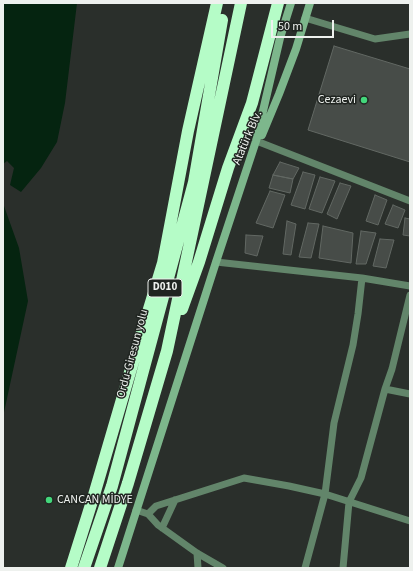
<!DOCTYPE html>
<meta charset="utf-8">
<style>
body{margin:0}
#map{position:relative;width:413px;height:571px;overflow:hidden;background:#2a2f2b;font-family:"Source Sans 3",sans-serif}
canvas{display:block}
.frame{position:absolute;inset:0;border:4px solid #eef1ee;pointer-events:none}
.scale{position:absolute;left:271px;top:20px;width:63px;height:18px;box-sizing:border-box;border:2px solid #eef1ee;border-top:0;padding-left:5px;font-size:12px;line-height:14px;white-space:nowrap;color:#eef1ee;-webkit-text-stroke:3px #202521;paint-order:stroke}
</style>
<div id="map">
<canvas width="413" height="571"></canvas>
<div class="frame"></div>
<div class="scale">50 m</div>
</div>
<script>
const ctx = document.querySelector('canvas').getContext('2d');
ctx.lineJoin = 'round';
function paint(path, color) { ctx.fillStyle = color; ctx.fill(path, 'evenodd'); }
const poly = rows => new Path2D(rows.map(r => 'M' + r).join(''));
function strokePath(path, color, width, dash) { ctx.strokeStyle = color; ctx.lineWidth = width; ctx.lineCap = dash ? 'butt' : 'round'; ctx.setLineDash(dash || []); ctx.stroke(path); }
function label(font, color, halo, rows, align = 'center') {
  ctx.font = font + ' "Source Sans 3",sans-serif'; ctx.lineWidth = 3; ctx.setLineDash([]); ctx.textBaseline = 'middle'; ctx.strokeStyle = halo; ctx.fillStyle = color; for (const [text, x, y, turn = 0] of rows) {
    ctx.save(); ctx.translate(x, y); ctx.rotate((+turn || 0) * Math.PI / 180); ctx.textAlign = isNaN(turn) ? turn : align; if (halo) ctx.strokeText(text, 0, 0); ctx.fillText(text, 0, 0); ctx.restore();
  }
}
paint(poly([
 [3,3,77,3,65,103,57,142,41,168,21,192,10,185,14,168,7,161,3,164],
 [4,206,19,248,28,301,3,417,3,211]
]), '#052410');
const building = poly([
 [334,46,410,69,410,162,308,130,334,46],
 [280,162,299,168,293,179,273,175,280,162],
 [303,172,315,175,305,209,291,205,303,172],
 [273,175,293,179,290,193,269,188,273,175],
 [320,177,335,181,322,213,309,209,320,177],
 [340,183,351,186,337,219,327,214,340,183],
 [270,191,285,195,273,228,256,223,270,191],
 [375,195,387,200,378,225,366,221,375,195],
 [393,205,405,210,398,228,385,224,393,205],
 [405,218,410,219,410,236,403,235,405,218],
 [287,221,296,224,291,255,283,254,287,221],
 [308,223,319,224,311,258,299,257,308,223],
 [323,226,353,233,351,263,319,258,323,226],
 [361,231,376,233,366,264,356,264,361,231],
 [246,235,263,236,257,256,245,253,246,235],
 [380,239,394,240,386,268,373,266,380,239]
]);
paint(building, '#474c48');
strokePath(building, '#626863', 1);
strokePath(poly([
 [305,18,375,39,410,34],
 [259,142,410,201],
 [216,262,362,278,410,286],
 [385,389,410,394],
 [136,510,148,514,158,525,197,553,223,568],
 [148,514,156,506,244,478,289,486,325,494,410,521],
 [162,528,175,500],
 [197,553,198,568],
 [305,568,325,494,334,423,353,345,358,314,362,278],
 [343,568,349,502,361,478,385,389,392,369,410,295]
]), '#62856a', 7);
strokePath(poly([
 [262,135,279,94,296,49,310,3],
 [118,568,216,262,256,141,280,38,291,3]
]), '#7db78c', 8);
strokePath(poly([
 [182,309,199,262,228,168,252,103,278,3],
 [71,568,94,495,135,355,163,263,188,131,217,3],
 [84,568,112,486,194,182,222,20],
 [100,568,128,483,167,351,241,3]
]), '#b5fcc7', 12);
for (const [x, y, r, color] of [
 [364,100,4,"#43d77b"],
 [49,500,4,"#43d77b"]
]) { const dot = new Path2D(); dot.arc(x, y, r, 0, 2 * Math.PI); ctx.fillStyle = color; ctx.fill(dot); strokePath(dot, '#202521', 1.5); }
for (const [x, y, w] of [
 [165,288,34]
]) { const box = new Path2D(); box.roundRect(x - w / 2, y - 9, w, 18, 3); ctx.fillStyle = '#202521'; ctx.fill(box); strokePath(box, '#eef1ee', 1); }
label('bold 11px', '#eef1ee', null, [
 ["D010",165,288]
]);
label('12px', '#eef1ee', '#202521', [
 ["Cezaevi",356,100],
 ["CANCAN MİDYE",57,500,"left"]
], 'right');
label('12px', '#eef1ee', '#202521', [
 ["Atatürk Blv.",248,138,-67],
 ["Ordu-Giresun yolu",133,354,-75]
]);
</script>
